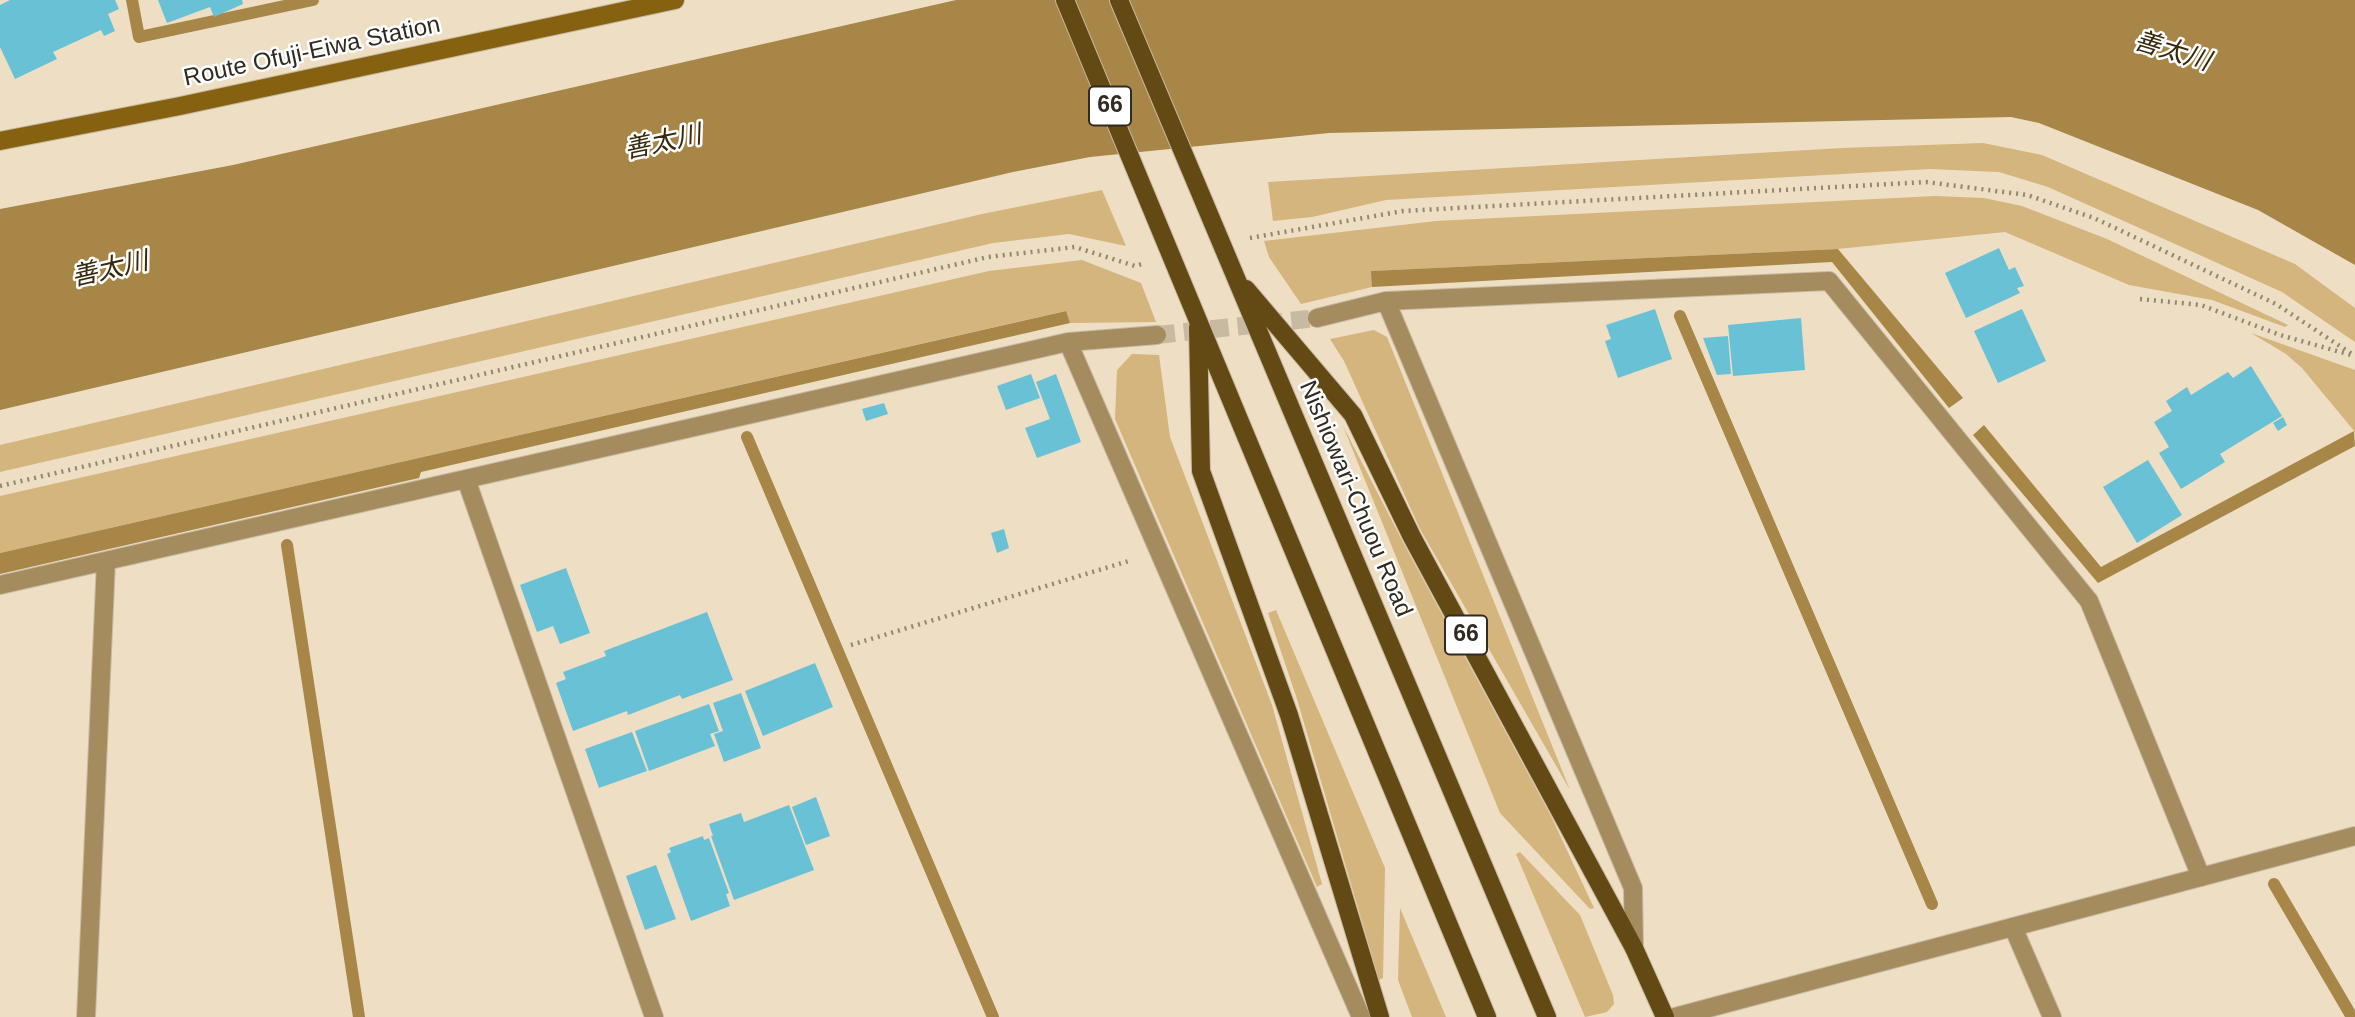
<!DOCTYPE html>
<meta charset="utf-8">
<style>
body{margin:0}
canvas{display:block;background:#eddec4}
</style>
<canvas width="2355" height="1017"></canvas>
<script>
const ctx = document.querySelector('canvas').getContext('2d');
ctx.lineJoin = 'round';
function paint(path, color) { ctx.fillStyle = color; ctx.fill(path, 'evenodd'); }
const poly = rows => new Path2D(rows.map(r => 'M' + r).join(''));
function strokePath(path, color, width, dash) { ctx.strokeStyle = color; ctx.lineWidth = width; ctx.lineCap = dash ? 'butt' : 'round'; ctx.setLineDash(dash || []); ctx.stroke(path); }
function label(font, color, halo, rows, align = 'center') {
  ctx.font = font + ' Helvetica,"Noto Sans JP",sans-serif'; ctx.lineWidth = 5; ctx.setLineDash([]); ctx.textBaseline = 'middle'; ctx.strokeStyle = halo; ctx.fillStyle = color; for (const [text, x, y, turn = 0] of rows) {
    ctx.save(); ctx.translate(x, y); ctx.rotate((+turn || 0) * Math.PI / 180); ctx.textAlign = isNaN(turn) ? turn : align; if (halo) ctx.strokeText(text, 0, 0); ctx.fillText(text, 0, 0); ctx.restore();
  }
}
paint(poly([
 [1983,143,2042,155,2295,264,2355,308,2355,342,2282,292,2048,187,1999,172,1930,169,1386,200,1312,217,1273,221,1268,182,1842,148],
 [1102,190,1126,246,1069,234,993,243,0,472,0,445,982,214],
 [1935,196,1984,198,2022,206,2107,239,2288,325,2285,327,2212,300,2129,285,2005,232,1838,249,1372,271,1372,287,1301,304,1269,257,1264,241,1436,221],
 [1082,260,1141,283,1156,322,1070,323,1065,311,0,553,0,496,989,271],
 [1374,330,1387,337,1570,790,1420,529,1344,361,1330,339],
 [2251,333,2355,370,2355,432,2302,368,2286,354],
 [1132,354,1159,355,1170,437,1272,705,1322,884,1317,887,1115,419,1117,370],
 [1343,426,1405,546,1551,816,1594,908,1590,909,1500,813],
 [1276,610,1385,868,1383,978,1379,980,1297,699,1268,613],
 [1520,852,1580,915,1613,995,1614,1004,1607,1012,1585,1017,1516,854],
 [1400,908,1446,1017,1412,1017,1398,980]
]), '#d4b57d');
paint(poly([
 [956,0,2355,0,2355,265,2258,210,2039,123,2011,117,1329,133,1090,157,1013,172,0,410,0,209,233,165],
 [1838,249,1963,398,1949,408,1832,262,1372,287,1371,271],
 [1066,311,1070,323,421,472,419,478,0,574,0,553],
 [1984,425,2101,567,2354,431,2355,446,2098,583,1973,435]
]), '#a78648');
strokePath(poly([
 [132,0,139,37,313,0],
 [1680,316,1932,904],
 [747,437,993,1017],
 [287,545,359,1017],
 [2274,884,2352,1017]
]), '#a78648', 12);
paint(poly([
 [10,0,115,0,119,9,108,14,115,31,104,36,101,30,53,52,57,59,15,79,0,47,0,5],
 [158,0,242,0,243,4,214,17,210,7,167,23],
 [1999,248,2009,270,2015,267,2024,286,2017,288,2020,293,1966,318,1945,273],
 [1655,309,1672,359,1618,378,1605,341,1611,339,1606,325],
 [2022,309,2046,361,1998,383,1974,331],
 [1801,318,1805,370,1733,376,1728,325],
 [1728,336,1731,374,1717,375,1703,338],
 [2251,366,2282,416,2220,454,2225,462,2181,489,2159,453,2169,447,2154,422,2172,411,2166,401,2187,387,2191,395,2228,372,2233,378],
 [1031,374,1040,398,1006,410,997,386],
 [1056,374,1081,442,1037,458,1025,428,1050,419,1036,382],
 [884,403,888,414,866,421,862,409],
 [2283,417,2287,425,2278,431,2273,423],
 [2148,460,2182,515,2137,543,2103,487],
 [1004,529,1009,548,997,553,991,533],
 [566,568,590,633,560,644,553,626,537,632,520,585],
 [707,612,733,680,682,699,680,695,628,715,627,711,573,731,556,683,566,679,563,672,606,656,604,651],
 [815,663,833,707,763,736,745,691],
 [741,693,761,748,724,762,714,734,723,731,713,703],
 [709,704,719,731,710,734,715,746,649,771,635,731],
 [632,732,647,771,599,788,585,749],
 [816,797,830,836,806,845,792,807],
 [789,805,814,870,734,900,711,836,713,836,709,824,741,813,744,822],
 [703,836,704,840,709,838,729,893,726,894,730,906,691,921,667,854,671,852,669,848],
 [656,865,676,919,645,930,626,876]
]), '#69c1d6');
strokePath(poly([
 [1157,335,1317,318]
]), '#c7baa3', 18, [18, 9]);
const minor = poly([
 [1386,301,1633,888,1634,948],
 [1317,318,1386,301,1829,281,2089,601,2201,877],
 [1068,342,1157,335],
 [466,479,654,1017],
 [0,585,1068,342,1361,1017],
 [2013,927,2052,1017],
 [86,1017,106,561]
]);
const tertiary = poly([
 [1675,1017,2355,836]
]);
const secondary = poly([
 [0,141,180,106,675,0]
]);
const primary = poly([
 [1065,0,1487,1017],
 [1119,0,1547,1017],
 [1246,289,1353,415,1412,537,1634,948,1665,1017],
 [1198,328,1201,471,1289,715,1380,1017]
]);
strokePath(minor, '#c7baa3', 20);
strokePath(tertiary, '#c7baa3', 20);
strokePath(secondary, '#c7baa3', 20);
strokePath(primary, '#c7baa3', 20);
strokePath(poly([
 [1250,238,1403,211,1926,182,2027,195,2094,218,2276,304,2355,356],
 [2140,299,2201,305,2280,335,2351,355],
 [0,486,988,257,1075,247,1135,266,1142,264],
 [851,645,1132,560]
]), '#918774', 4.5, [2, 5]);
strokePath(minor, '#a48c5f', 18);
strokePath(tertiary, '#a48c5f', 18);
strokePath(secondary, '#866210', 18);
strokePath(primary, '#634914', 18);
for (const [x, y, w] of [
 [1110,106,42],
 [1466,635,42]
]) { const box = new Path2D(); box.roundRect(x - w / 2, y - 19.5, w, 39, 5); ctx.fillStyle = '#fff'; ctx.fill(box); strokePath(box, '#302b20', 2); }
label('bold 23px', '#302b20', null, [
 ["66",1110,106],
 ["66",1466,635]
]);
label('24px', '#302b20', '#fff', [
 ["Route Ofuji-Eiwa Station",312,52,-12],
 ["Nishiowari-Chuou Road",1355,499,67]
]);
label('italic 26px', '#38290d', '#fff', [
 ["善太川",2172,52,17],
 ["善太川",663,143,-12],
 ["善太川",110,270,-13]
]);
</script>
